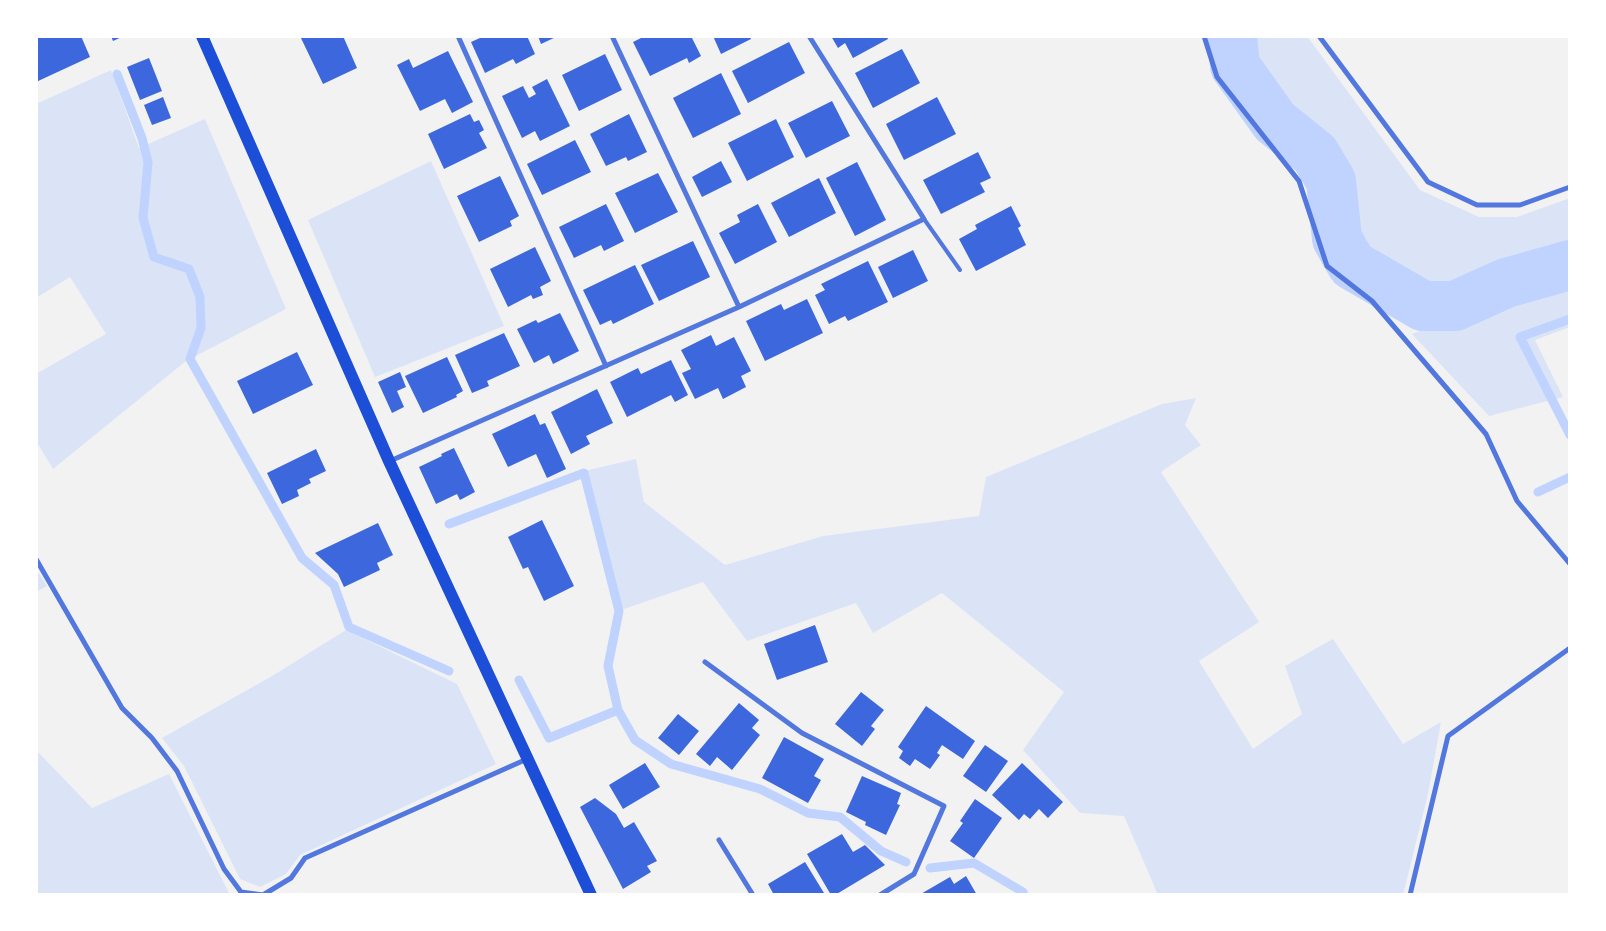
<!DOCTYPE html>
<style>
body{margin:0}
#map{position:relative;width:1606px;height:931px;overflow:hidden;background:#f2f2f2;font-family:"Roboto Serif",serif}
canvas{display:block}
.frame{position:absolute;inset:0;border:38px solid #fff;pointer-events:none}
</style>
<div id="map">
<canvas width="1606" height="931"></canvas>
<div class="frame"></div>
</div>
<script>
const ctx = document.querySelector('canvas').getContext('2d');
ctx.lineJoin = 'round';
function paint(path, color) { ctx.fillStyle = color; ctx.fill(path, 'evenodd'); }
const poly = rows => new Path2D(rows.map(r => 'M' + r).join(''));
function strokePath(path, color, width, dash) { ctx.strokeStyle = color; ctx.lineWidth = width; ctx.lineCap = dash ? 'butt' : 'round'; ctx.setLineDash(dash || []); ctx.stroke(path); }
paint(poly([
 [1245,36,1307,36,1420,190,1479,217,1517,217,1570,198,1570,249,1435,295,1350,243,1336,158,1281,111,1248,63],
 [111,70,139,148,205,119,286,309,186,361,53,469,36,441,36,374,106,334,70,277,36,298,36,104],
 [431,161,504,326,375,377,308,220],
 [1570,283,1570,327,1535,340,1563,397,1489,416,1412,334,1531,288],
 [1196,398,1185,425,1201,445,1161,472,1259,622,1199,661,1253,749,1302,714,1285,666,1333,639,1403,744,1441,722,1428,794,1403,895,1158,895,1124,816,1080,813,1023,750,1064,692,942,593,873,633,856,603,747,641,703,582,615,612,580,472,636,459,644,502,725,565,823,536,979,516,986,477,1162,404],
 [36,569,47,586,36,592],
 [346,630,457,684,496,764,300,855,286,874,260,887,240,879,184,766,162,738,272,676],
 [36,750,92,808,169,774,230,895,36,895]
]), '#dbe4f7');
strokePath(poly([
 [117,74,142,138,148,162,143,218,154,257,189,269,200,297,201,328,190,359,302,558,334,585,349,627,449,671],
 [1570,319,1520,337,1570,435],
 [1538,492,1570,477],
 [449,524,584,473,619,611,608,666,618,710,635,740,671,764,760,789,808,813,840,817,881,851,906,862],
 [519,680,549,738,618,710],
 [930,868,974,863,1023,892,1024,895]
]), '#bfd3fe', 9);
strokePath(poly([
 [1232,36,1235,66,1275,122,1315,154,1331,181,1337,239,1352,265,1423,306,1455,306,1506,283,1570,265]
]), '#bfd3fe', 50);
paint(poly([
 [36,36,81,36,90,57,36,82],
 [111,36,124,36,113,41],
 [300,36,343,36,357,68,323,84],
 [479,36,527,36,535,54,516,64,513,59,485,73,471,42,480,38],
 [538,36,558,36,541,44],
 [645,36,691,36,701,56,689,63,687,58,650,76,633,42],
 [713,36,750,36,751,39,721,54],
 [831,36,887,36,888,39,853,58,845,43,838,48],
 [789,42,805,73,748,103,732,71],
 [902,49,920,83,873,108,855,73],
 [448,51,473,102,452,113,445,99,420,111,397,65,409,59,413,68],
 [605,54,622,90,579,111,562,75],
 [149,58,162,91,140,100,127,67],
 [721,73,741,114,693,138,673,98],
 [547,79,570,126,540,141,535,131,522,138,502,96,523,86,529,98,536,94,532,87],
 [163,97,171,118,152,125,144,105],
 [937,97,956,134,904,160,886,124],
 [832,101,850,136,806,158,788,123],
 [470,114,474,122,479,120,484,130,479,133,487,148,444,169,428,134],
 [629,114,647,152,628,161,626,157,606,166,590,134],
 [776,119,794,157,747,181,728,143],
 [575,140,591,172,542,195,527,164],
 [978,152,991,178,980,183,985,192,941,214,923,180],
 [721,161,732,182,702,197,692,177],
 [857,162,886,220,855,236,826,178],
 [658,173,678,212,635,233,615,193],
 [500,176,519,216,510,221,512,226,479,242,457,196],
 [819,178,836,213,789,237,771,203],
 [606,204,624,241,604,251,601,245,574,258,559,227],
 [758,204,777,242,735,264,719,233,740,222,737,215],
 [1011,206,1021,226,1018,228,1026,245,976,271,959,239,977,229,975,225],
 [693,241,710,277,659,301,641,265],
 [535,247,551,281,540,287,543,295,533,299,531,295,508,307,490,269],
 [913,250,928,281,893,298,878,267],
 [868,261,888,302,848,321,845,316,829,324,815,295,825,290,821,284],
 [635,265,654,304,613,324,611,320,600,325,583,290],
 [807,299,823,333,765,361,746,321,781,304,784,310],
 [560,313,579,351,553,364,549,355,534,363,517,329,536,320,538,323],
 [504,333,520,366,487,381,489,386,472,393,455,355],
 [711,335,716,346,734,337,751,371,741,376,746,387,723,399,718,388,695,399,682,373,691,369,681,350],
 [297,352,313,385,253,414,237,381],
 [447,357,463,391,456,395,457,397,423,413,405,376],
 [671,360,688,395,675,402,671,395,627,417,610,382,638,368,641,374],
 [400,372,406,387,397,391,404,407,392,413,378,382],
 [597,389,613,423,586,436,590,444,571,454,551,412],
 [535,414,540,425,545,423,566,469,547,478,536,454,508,467,492,434],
 [454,448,475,492,460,500,457,494,436,504,419,467,442,456,441,454],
 [316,449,326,471,309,479,311,483,297,490,299,496,282,504,267,473],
 [542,520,574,586,544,601,528,567,523,569,508,537],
 [378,523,393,555,377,563,380,570,344,587,338,574,315,553],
 [815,625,828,662,777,680,764,644],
 [861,692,884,710,871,726,875,729,862,746,835,724],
 [739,703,759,720,752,728,760,735,732,770,717,757,710,766,696,754],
 [926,706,975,741,963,759,942,745,937,753,940,755,930,769,915,759,910,766,899,758,903,751,898,747],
 [678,714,699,731,679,755,658,738],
 [784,737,824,759,814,776,821,780,808,803,762,778],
 [985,745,1008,761,986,792,963,776],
 [645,763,660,787,623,809,609,785],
 [1022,763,1063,802,1048,818,1039,809,1030,819,1024,814,1019,820,992,795],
 [862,776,901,793,897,804,900,805,886,835,865,825,866,822,846,812],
 [595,798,616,814,624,828,634,822,657,861,647,866,651,872,623,889,580,807],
 [975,799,1002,818,974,858,950,841,963,823,960,821],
 [842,834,853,852,865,845,885,865,835,895,831,895,807,854],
 [805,862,824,893,821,895,774,895,768,884],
 [966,876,977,895,919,895,950,877,954,884]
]), '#3d67dc');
strokePath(poly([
 [924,219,960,270]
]), '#5277de', 4);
strokePath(poly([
 [458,36,606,366],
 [612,36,739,307],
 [1204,36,1217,77,1299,181,1327,266,1372,301,1486,434,1517,501,1570,564],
 [1319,36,1428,182,1477,205,1520,205,1570,187],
 [390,461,739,307,924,219,809,36],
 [36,559,122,708,152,738,177,771,224,869,241,892,263,895],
 [705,662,802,733,944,806,914,874,880,895],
 [719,840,753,895],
 [263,895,291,878,305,858,527,759],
 [1410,895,1448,736,1570,648]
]), '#5277de', 5);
strokePath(poly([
 [202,36,389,461,591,895]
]), '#1d4ed8', 12);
</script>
